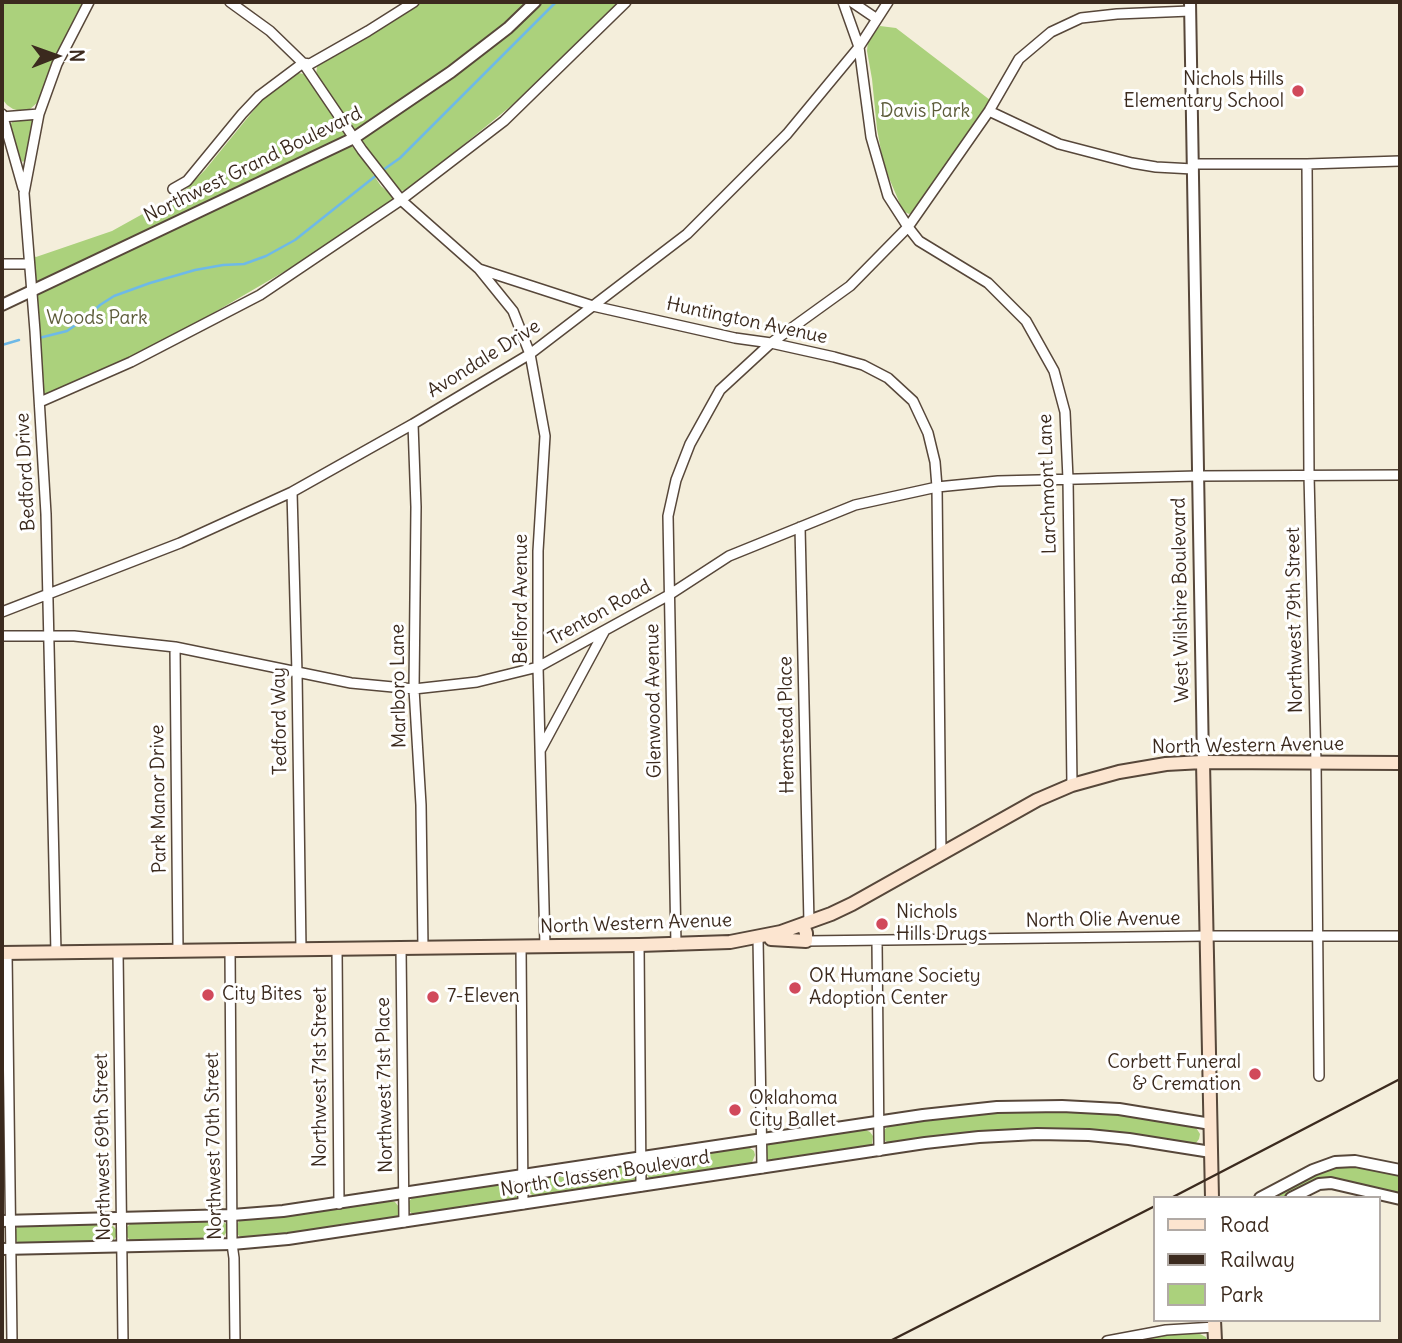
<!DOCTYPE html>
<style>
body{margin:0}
#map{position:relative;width:1402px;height:1343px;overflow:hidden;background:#f4eedb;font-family:Delius,sans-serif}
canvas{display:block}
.frame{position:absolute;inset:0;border:4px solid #3b2a1e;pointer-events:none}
.legend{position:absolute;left:1153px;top:1196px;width:228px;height:126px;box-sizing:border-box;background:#fff;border:2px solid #b1aaa5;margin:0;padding:9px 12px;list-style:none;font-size:21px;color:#3b2a1e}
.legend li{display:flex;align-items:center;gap:14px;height:35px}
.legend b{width:35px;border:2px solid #b1aaa5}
.north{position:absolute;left:21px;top:21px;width:70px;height:70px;-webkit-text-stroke:5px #fff;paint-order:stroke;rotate:89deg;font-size:19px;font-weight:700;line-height:28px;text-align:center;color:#3b2a1e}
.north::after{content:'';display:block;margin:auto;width:24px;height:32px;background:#3b2a1e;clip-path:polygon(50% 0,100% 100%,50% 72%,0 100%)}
</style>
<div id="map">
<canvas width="1402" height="1343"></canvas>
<div class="frame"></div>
<ul class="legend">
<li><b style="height:9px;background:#fce5d0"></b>Road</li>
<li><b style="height:9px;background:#3b2a1e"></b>Railway</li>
<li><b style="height:19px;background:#abd17c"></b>Park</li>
</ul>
<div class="north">N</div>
</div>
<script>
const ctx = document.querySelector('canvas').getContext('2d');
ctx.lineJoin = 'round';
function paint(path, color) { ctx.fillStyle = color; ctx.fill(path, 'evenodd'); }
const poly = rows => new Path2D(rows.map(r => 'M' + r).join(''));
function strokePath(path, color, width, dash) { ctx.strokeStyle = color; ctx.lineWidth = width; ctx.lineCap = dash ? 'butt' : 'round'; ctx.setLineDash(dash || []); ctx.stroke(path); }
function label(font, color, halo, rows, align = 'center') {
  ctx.font = font + ' Delius,sans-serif'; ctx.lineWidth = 6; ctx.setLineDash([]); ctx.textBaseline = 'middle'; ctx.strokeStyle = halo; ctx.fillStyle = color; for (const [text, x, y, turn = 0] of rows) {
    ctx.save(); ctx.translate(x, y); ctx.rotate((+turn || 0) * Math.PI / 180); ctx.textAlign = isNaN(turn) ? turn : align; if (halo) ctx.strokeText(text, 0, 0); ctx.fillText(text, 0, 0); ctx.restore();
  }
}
paint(poly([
 [2,2,86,2,53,64,37,103,30,109,21,111,13,109,7,105,3,100,2,94],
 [422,2,529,2,464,57,356,131,353,129,316,75,317,67,319,63],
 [543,2,620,2,559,63,511,106,408,190,400,191,397,189,365,147,362,140,366,136,447,82,494,46],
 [880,26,896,28,990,100,981,117,915,212,909,214,903,211,889,178,882,156,877,129,872,79,867,51,868,41],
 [298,73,305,74,345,132,345,137,38,283,34,280,32,255,36,257,112,231,184,191,205,170,262,100],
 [30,119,33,122,25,160,23,162,20,159,10,125,14,120],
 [349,145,356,149,381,186,393,196,392,200,361,223,299,263,203,319,122,361,48,394,44,393,42,390,36,294],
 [1025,1111,1126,1115,1195,1126,1200,1134,1199,1139,1196,1143,1191,1145,1110,1133,892,1145,884,1140,882,1136,885,1129,889,1126,992,1112],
 [864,1129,870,1132,873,1136,872,1145,868,1147,771,1162,766,1159,764,1155,767,1146,771,1143],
 [744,1147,750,1148,754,1151,755,1155,751,1165,651,1180,646,1174,647,1166,652,1161],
 [629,1164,633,1166,637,1173,635,1181,630,1184,535,1198,528,1191,527,1188,530,1181,535,1178],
 [1345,1164,1400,1174,1400,1195,1316,1181,1282,1198,1268,1198,1321,1171],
 [508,1182,515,1184,518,1190,518,1196,512,1202,415,1216,409,1211,408,1207,409,1201,415,1196],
 [388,1200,395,1202,399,1207,399,1214,396,1218,299,1234,244,1239,238,1235,236,1231,237,1224,241,1219,289,1215],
 [221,1220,226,1224,227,1231,222,1239,131,1241,127,1237,126,1232,127,1227,131,1223],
 [110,1223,116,1229,116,1237,112,1242,19,1244,14,1237,15,1230,19,1226],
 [1198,1333,1206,1337,1207,1341,1120,1341,1155,1334]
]), '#abd17c');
strokePath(poly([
 [383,170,400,158,556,2],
 [39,338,67,331,87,317,100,305,114,296,150,283,195,270,223,265,244,264,266,256,295,240,378,174],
 [2,345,19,340]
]), '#6eb9e7', 2.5);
const minor = poly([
 [230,2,270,31,303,63,362,150,401,200,479,269,593,306,735,338,771,343,834,357,863,365,888,378,913,401,928,433,935,462,937,487,941,854],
 [843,2,859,47,871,137,888,196,908,227,919,241,988,283,1026,321,1054,371,1065,412,1068,479,1072,785],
 [852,2,877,19],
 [989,111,1059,144,1132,163,1156,167,1193,169],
 [2,114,23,188],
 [2,117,39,114],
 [1193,164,1307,164,1400,161],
 [1307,164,1309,475,1316,763,1319,1076],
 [173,189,187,181,242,114,259,96,303,63,310,64,368,31,414,2],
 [2,264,29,264],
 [479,269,513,311,530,354,545,436,538,551,538,667,545,946],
 [40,402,131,362,260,295,401,200,504,121,626,2],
 [413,424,416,507,414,689,421,805,423,948],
 [292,492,297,673,301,950],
 [800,527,809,923],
 [2,612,180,543,292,492,413,424,530,354,687,234,787,134,859,47,888,2],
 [2,636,74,636,175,647,351,683,414,689,477,682,538,667,669,595,729,556,855,505,937,487,998,481,1198,476,1400,475],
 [175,647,178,951],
 [541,749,604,632],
 [758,938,762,1168],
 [806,941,1207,936,1400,936],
 [877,941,879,1151],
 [639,945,641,1186],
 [676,945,668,516,676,480,690,444,720,390,771,343,850,286,908,227,989,111,1019,59,1051,32,1081,18,1117,14,1190,11],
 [521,946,523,1204],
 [401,948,404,1222],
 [337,949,339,1204],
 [230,950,232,1244,234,1258,235,1341],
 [118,952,123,1341],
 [7,953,12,1341],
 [56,953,46,514,35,331,24,193,39,114,57,64,89,2],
 [1107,1341,1166,1330,1215,1327]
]);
const tertiary = poly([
 [1190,2,1203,762],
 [2,305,354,138,451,72,508,28,535,2],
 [1260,1198,1313,1170,1335,1162,1355,1161,1400,1170],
 [1291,1198,1319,1184,1331,1183,1400,1199],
 [2,1221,232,1215,283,1211,923,1115,997,1107,1062,1106,1119,1109,1211,1124],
 [2,1249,232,1244,288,1239,925,1143,979,1137,1037,1134,1089,1135,1129,1139,1211,1152]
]);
const secondary = poly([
 [1203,762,1212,1198],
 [771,939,806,941,806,933,803,925],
 [2,953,639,945,730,942,781,932,831,914,852,904,1037,800,1072,785,1119,772,1166,764,1203,762,1400,763],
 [1214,1320,1215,1341]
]);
strokePath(minor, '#57473a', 12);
strokePath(tertiary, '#57473a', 14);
strokePath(secondary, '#57473a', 16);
strokePath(minor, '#fff', 9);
strokePath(tertiary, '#fff', 10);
strokePath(secondary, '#fce5d0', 12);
strokePath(poly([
 [1171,1198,1400,1079],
 [890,1341,1155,1206]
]), '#3b2a1e', 2.5);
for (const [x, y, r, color] of [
 [1298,91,7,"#d1495b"],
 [882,924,7,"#d1495b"],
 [795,988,7,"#d1495b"],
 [208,995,7,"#d1495b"],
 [433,997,7,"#d1495b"],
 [1255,1074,7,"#d1495b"],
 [735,1110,7,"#d1495b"]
]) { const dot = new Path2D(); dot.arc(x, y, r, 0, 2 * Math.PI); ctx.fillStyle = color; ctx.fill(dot); strokePath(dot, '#fff', 2.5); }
label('19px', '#3b2a1e', '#fff', [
 ["Nichols Hills",1284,80,"right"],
 ["Elementary School",1284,102,"right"],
 ["Nichols",896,913],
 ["Hills Drugs",896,935],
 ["OK Humane Society",809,977],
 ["Adoption Center",809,999],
 ["City Bites",222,995],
 ["7-Eleven",447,997],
 ["Corbett Funeral",1241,1063,"right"],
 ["& Cremation",1241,1085,"right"],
 ["Oklahoma",749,1099],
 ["City Ballet",749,1121]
], 'left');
label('19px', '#5d5c3a', '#fff', [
 ["Davis Park",925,112],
 ["Woods Park",97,319]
]);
label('19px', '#3b2a1e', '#fff', [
 ["Northwest Grand Boulevard",253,165,-26],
 ["Huntington Avenue",747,321,12],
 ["Avondale Drive",484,359,-32],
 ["Bedford Drive",26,472,-93],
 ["Larchmont Lane",1048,484,-92],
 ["Belford Avenue",522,599,-90],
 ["West Wilshire Boulevard",1181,600,-91],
 ["Trenton Road",600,613,-29],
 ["Northwest 79th Street",1295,620,-91],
 ["Marlboro Lane",399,686,-91],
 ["Glenwood Avenue",654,701,-91],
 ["Tedford Way",280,721,-91],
 ["Hemstead Place",787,725,-91],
 ["North Western Avenue",1248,746,-1],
 ["Park Manor Drive",159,799,-91],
 ["North Olie Avenue",1103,920,-1],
 ["North Western Avenue",636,924,-2],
 ["Northwest 71st Street",321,1077,-90],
 ["Northwest 71st Place",385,1085,-91],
 ["Northwest 70th Street",214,1146,-91],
 ["Northwest 69th Street",103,1147,-91],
 ["North Classen Boulevard",605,1174,-9]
]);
</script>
